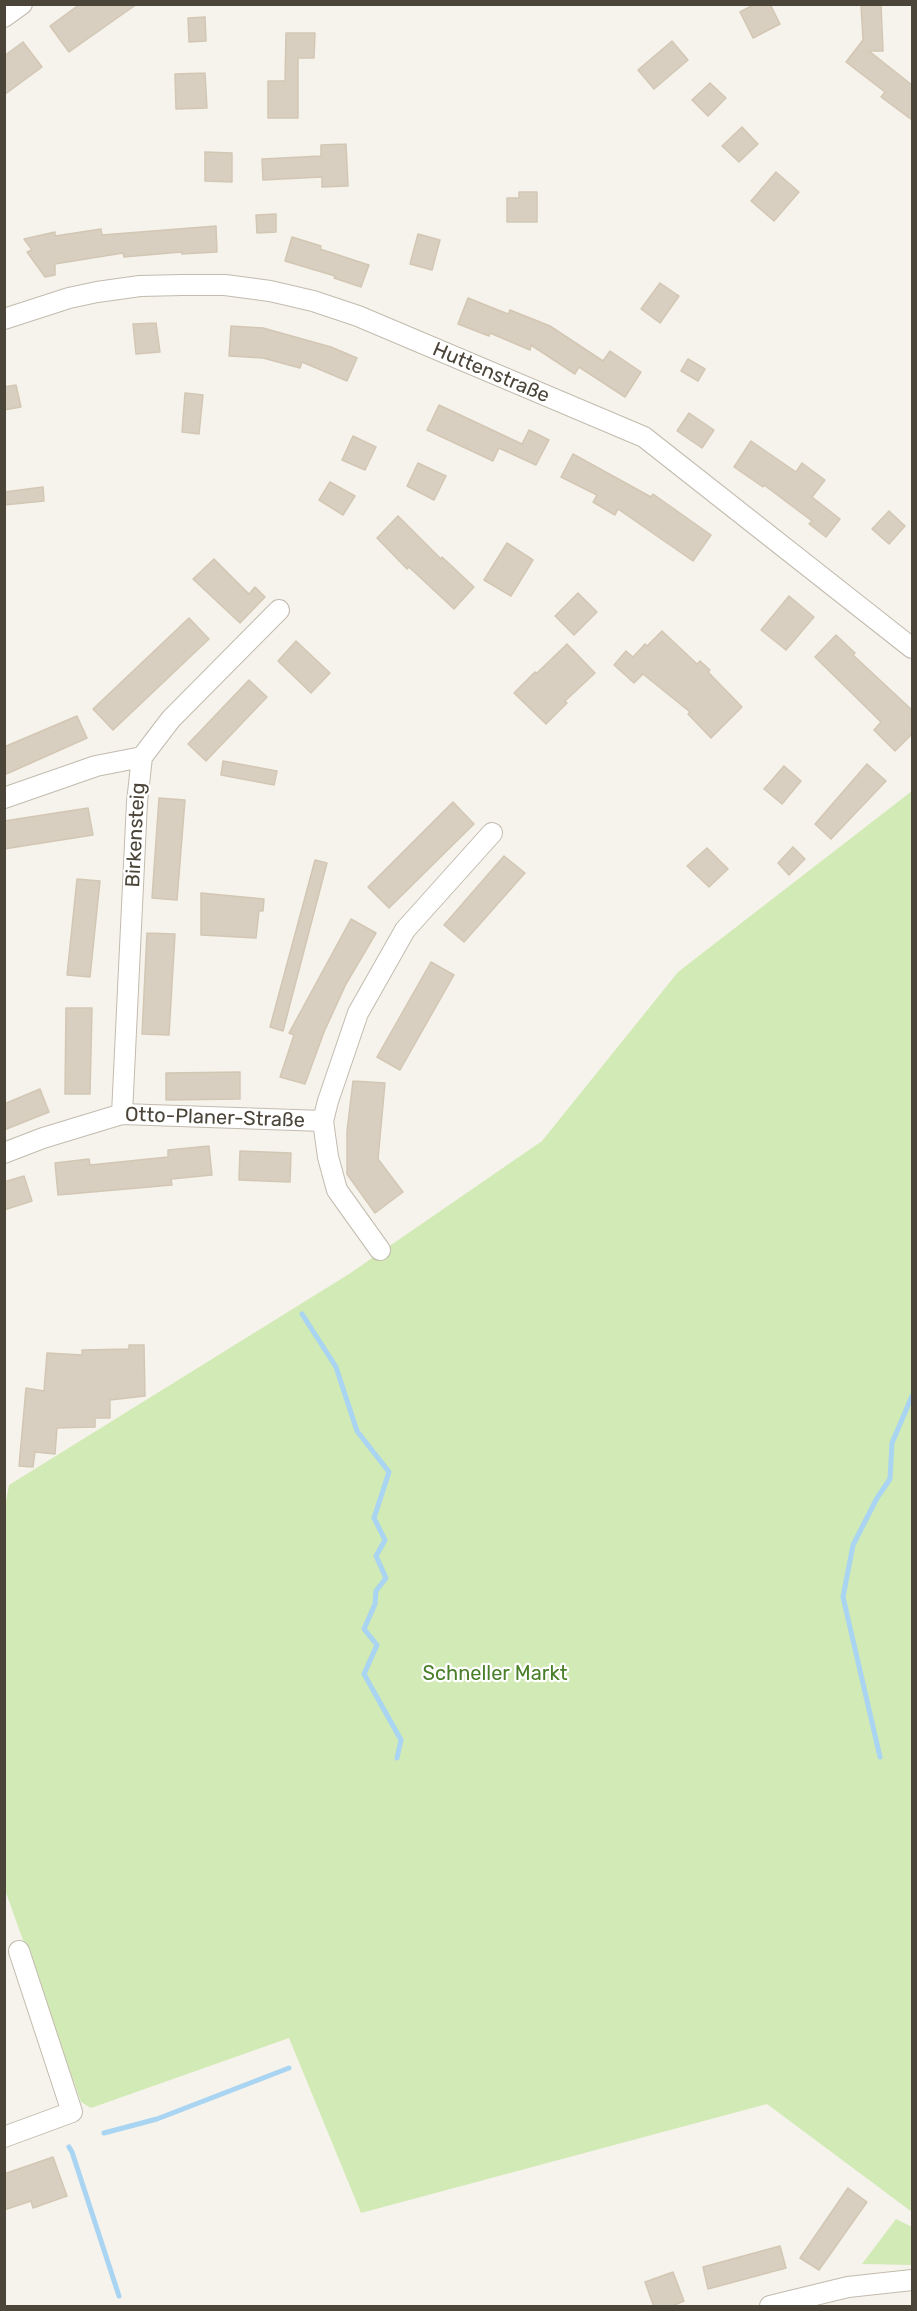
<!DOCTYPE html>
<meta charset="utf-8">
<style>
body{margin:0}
#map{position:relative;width:917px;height:2311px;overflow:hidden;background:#f6f3ec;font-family:Rubik,sans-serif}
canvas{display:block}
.frame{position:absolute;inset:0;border:6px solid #4b4439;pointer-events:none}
</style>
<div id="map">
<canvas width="917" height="2311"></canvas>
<div class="frame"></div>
</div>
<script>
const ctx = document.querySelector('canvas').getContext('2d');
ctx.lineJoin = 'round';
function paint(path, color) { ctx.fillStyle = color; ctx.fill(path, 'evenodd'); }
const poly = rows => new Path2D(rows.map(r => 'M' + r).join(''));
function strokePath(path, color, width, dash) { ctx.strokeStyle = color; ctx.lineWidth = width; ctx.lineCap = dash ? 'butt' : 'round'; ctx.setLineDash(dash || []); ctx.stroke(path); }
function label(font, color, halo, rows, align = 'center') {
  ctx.font = font + ' Rubik,sans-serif'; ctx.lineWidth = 4.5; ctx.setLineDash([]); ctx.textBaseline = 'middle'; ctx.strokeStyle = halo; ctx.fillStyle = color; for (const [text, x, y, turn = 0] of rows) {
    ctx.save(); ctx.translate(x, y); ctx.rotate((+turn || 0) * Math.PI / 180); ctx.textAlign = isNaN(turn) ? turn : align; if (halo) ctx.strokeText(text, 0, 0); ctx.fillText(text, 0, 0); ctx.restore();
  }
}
paint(poly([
 [912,791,912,2212,767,2104,361,2213,289,2038,91,2108,81,2102,5,1890,4,1512,9,1485,349,1274,542,1141,678,972],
 [896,2219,912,2227,912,2265,862,2264]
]), '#d2eab5');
strokePath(poly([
 [302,1314,336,1367,357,1431,389,1472,374,1518,385,1540,376,1556,386,1578,376,1591,375,1604,364,1629,377,1645,364,1674,401,1740,397,1758],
 [880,1757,843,1597,853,1545,877,1498,890,1479,892,1443,912,1396],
 [104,2133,157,2119,289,2068],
 [69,2147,72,2152,119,2296]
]), '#a9d4f2', 5);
const building = poly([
 [80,4,137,4,69,52,50,26,80,4],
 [755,4,770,4,780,24,753,38,740,12,755,4],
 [861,4,881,4,883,51,869,51,912,85,912,120,881,97,885,92,846,62,863,40,861,4],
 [205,17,206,41,189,42,188,18,205,17],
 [286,33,315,33,314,58,298,58,298,118,268,118,268,81,285,81,286,33],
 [672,41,688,60,654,89,638,70,672,41],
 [23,42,42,67,4,95,4,56,23,42],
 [205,73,207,108,176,109,175,74,205,73],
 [710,83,726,98,708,116,692,100,710,83],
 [742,127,758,144,739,162,722,146,742,127],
 [346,144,348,186,322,187,322,177,263,180,262,159,321,156,321,145,346,144],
 [205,152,232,153,232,182,205,181,205,152],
 [776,172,799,192,774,221,751,201,776,172],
 [519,192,537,192,537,222,507,222,507,198,519,198,519,192],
 [276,214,276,232,257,233,256,215,276,214],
 [216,226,217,252,182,254,181,252,124,257,123,253,55,264,55,275,45,277,27,252,32,250,24,239,55,232,55,236,101,229,102,235,216,226],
 [418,234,440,240,432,270,410,264,418,234],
 [292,237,321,246,320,249,369,265,361,287,334,278,335,276,285,261,292,237],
 [660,283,679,296,660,323,641,309,660,283],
 [468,298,508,314,510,310,550,326,603,361,610,351,641,372,625,397,579,367,575,374,531,345,530,350,490,333,489,336,458,324,468,298],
 [156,323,160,352,136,354,133,324,156,323],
 [231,326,263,328,331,347,357,358,347,381,302,362,300,368,263,358,229,356,231,326],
 [688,359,705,369,698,381,681,371,688,359],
 [16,385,21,407,4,410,4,387,16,385],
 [185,393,203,395,199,434,182,432,185,393],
 [439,405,522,444,529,430,549,440,536,465,499,448,493,461,427,430,439,405],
 [689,413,714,430,702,448,677,431,689,413],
 [353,436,376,447,365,470,342,460,353,436],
 [751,441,796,472,802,463,825,480,812,497,840,519,826,537,809,524,812,521,764,485,763,487,734,467,751,441],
 [573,454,651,497,653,494,711,535,693,561,618,509,615,515,593,502,597,495,561,477,573,454],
 [418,463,446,476,434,500,407,486,418,463],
 [330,482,355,496,343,515,319,500,330,482],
 [43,487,44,501,4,505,4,492,43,487],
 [889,511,905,526,889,544,872,529,889,511],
 [398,516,441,559,442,557,474,587,454,609,409,567,407,569,377,538,398,516],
 [507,543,533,560,511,596,484,580,507,543],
 [214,559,249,594,255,587,265,597,240,623,193,579,214,559],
 [578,593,597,612,574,635,555,616,578,593],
 [789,596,814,617,786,650,761,630,789,596],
 [189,618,209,639,113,730,93,709,189,618],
 [662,631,697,664,700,661,710,670,708,672,742,707,711,738,688,714,690,712,643,674,634,683,614,665,626,651,633,657,645,644,647,646,662,631],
 [836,635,855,653,853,655,912,710,912,734,895,751,874,730,881,722,815,657,836,635],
 [296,641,330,673,311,693,278,661,296,641],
 [567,644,595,673,565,701,567,703,546,724,514,693,535,672,537,673,567,644],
 [249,680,267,697,206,761,188,744,249,680],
 [77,716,87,738,4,775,4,747,77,716],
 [223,761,277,771,274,785,221,775,223,761],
 [867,764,886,781,831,839,815,824,867,764],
 [784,766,801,781,782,804,764,789,784,766],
 [159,798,185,800,177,900,152,898,159,798],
 [453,802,474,824,389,908,368,887,453,802],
 [88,808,93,835,4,849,4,821,88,808],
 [793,847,805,859,789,875,778,863,793,847],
 [707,848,728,869,709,887,687,866,707,848],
 [504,856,525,873,464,942,444,925,504,856],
 [315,860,327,863,283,1031,270,1027,315,860],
 [77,879,100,881,90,977,67,975,77,879],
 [201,893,264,899,263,911,259,911,256,938,201,935,201,893],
 [351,919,376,933,346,984,324,1032,305,1084,280,1077,294,1035,289,1033,351,919],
 [147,933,175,934,169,1035,142,1034,147,933],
 [431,962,454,975,400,1070,377,1057,431,962],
 [66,1008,92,1008,90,1094,65,1094,66,1008],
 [240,1072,240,1099,166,1100,166,1073,240,1072],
 [353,1081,385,1083,378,1159,403,1192,375,1213,347,1174,347,1131,353,1081],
 [40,1089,49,1112,4,1130,4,1104,40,1089],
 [209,1146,212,1175,171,1179,172,1185,58,1195,55,1163,89,1159,90,1165,168,1157,168,1150,209,1146],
 [240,1151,291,1153,290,1182,239,1180,240,1151],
 [24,1176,32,1201,4,1210,4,1182,24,1176],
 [129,1345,144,1345,145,1396,110,1400,110,1418,95,1418,95,1427,57,1428,55,1454,35,1452,33,1467,19,1466,26,1388,44,1391,47,1353,82,1355,82,1350,129,1349,129,1345],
 [53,2157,67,2196,33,2208,31,2201,4,2210,4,2174,53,2157],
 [848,2188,867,2202,819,2270,800,2258,848,2188],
 [780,2246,786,2268,708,2289,703,2267,780,2246],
 [673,2272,684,2301,670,2307,654,2307,645,2282,673,2272]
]);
paint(building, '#d8cfc1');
strokePath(building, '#d3c7b4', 1.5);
const minor = poly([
 [4,17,22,4],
 [4,319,69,298,97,292,140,286,182,285,225,285,270,291,313,301,358,316,644,437,912,648],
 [4,798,96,766,142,757],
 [122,1114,137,802,142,757,171,719,279,610],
 [4,1153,43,1138,122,1114,323,1121],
 [380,1250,337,1190,328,1157,323,1121,328,1101,358,1013,405,930,492,833],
 [4,2137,72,2112,19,1951],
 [770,2306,848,2287,912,2280]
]);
strokePath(minor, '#c2bbae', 22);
strokePath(minor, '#fff', 20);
label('20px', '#4b4439', '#fff', [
 ["Huttenstraße",491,373,23],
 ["Birkensteig",136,835,-87],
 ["Otto-Planer-Straße",215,1118,2]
]);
label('20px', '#4a7f2a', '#fff', [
 ["Schneller Markt",495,1674]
]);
</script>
